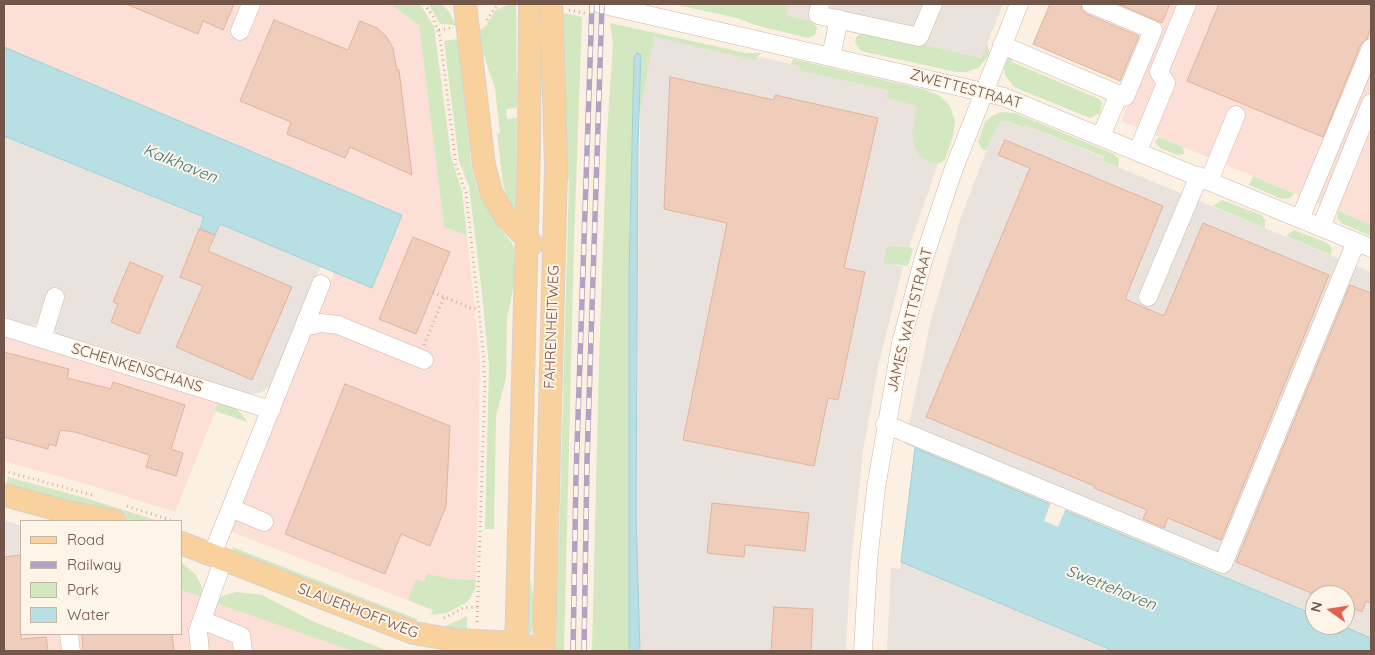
<!DOCTYPE html>
<style>
body{margin:0}
#map{position:relative;width:1375px;height:655px;overflow:hidden;background:#fbf0e2;font-family:Quicksand,sans-serif}
canvas{display:block}
.frame{position:absolute;inset:0;border:5px solid #725649;pointer-events:none}
.legend{position:absolute;left:20px;top:520px;width:162px;height:115px;box-sizing:border-box;background:#fff4e8;border:1px solid #c7b5a8;margin:0;padding:6px 9px;list-style:none;font-size:15px;color:#725649}
.legend li{display:flex;align-items:center;gap:10px;height:25px}
.legend b{width:25px;border:1px solid #c7b5a8}
.north{position:absolute;left:1305px;top:585px;width:50px;height:50px;box-sizing:border-box;background:#fff4e8;border:1px solid #c7b5a8;border-radius:50%;rotate:283deg;font-size:14px;font-weight:700;line-height:20px;text-align:center;color:#725649}
.north::after{content:'';display:block;margin:auto;width:18px;height:22px;background:#e2634a;clip-path:polygon(50% 0,100% 100%,50% 72%,0 100%)}
</style>
<div id="map">
<canvas width="1375" height="655"></canvas>
<div class="frame"></div>
<ul class="legend">
<li><b style="height:6px;background:#f9d19c"></b>Road</li>
<li><b style="height:6px;background:#b2a2c4"></b>Railway</li>
<li><b style="height:14px;background:#d3e8c1"></b>Park</li>
<li><b style="height:14px;background:#b8e0e4"></b>Water</li>
</ul>
<div class="north">N</div>
</div>
<script>
const ctx = document.querySelector('canvas').getContext('2d');
ctx.lineJoin = 'round';
function paint(path, color) { ctx.fillStyle = color; ctx.fill(path, 'evenodd'); }
const poly = rows => new Path2D(rows.map(r => 'M' + r).join(''));
function strokePath(path, color, width, dash) { ctx.strokeStyle = color; ctx.lineWidth = width; ctx.lineCap = dash ? 'butt' : 'round'; ctx.setLineDash(dash || []); ctx.stroke(path); }
function label(font, color, halo, rows, align = 'center') {
  ctx.font = font + ' Quicksand,sans-serif'; ctx.lineWidth = 4; ctx.setLineDash([]); ctx.textBaseline = 'middle'; ctx.strokeStyle = halo; ctx.fillStyle = color; for (const [text, x, y, turn = 0] of rows) {
    ctx.save(); ctx.translate(x, y); ctx.rotate((+turn || 0) * Math.PI / 180); ctx.textAlign = isNaN(turn) ? turn : align; if (halo) ctx.strokeText(text, 0, 0); ctx.fillText(text, 0, 0); ctx.restore();
  }
}
paint(poly([
 [4,4,390,4,419,25,444,227,467,236,480,360,476,580,475,589,469,600,446,613,428,608,230,531,334,272,372,288,402,215,4,47],
 [1171,4,1371,4,1371,225,1121,121],
 [4,336,219,402,175,512,90,485,4,461],
 [181,590,352,651,4,651,4,627,21,626,21,634,181,634]
]), '#fcdfd6');
paint(poly([
 [726,4,1003,4,980,61],
 [641,30,791,64,801,67,800,71,888,90,886,98,918,106,912,134,930,162,938,164,909,247,892,246,886,248,883,262,903,267,878,367,863,451,850,572,846,651,640,651,636,517],
 [1007,121,1023,128,1025,125,1104,158,1103,161,1371,272,1371,638,1340,625,1345,625,1345,595,1315,595,1315,615,905,444,931,320,961,217,996,126,1001,122],
 [4,136,204,217,200,229,218,226,220,224,321,266,269,387,260,393,249,394,144,362,144,359,56,334,54,327,38,323,32,326,4,317],
 [4,520,21,526,21,626,4,627],
 [901,562,1032,617,1114,651,887,651,891,567,900,570]
]), '#eae3dd');
paint(poly([
 [390,4,420,4,434,27,451,156,462,192,467,236,444,227,419,25],
 [429,4,442,4,450,13,456,25,440,24],
 [510,4,516,4,517,108,506,109,507,119,517,118,516,213,507,197,503,184,497,134,500,133,495,88,483,53,480,30,486,26,496,10],
 [673,4,788,4,786,15,810,21,817,27,815,35,808,38,755,25,737,18],
 [564,13,582,17,574,242,564,651,556,651,569,180,565,180],
 [610,23,746,53,761,53,755,60,654,37,639,116,641,55,634,58,629,276,629,651,592,651,599,361,607,133,613,45],
 [864,32,981,58,987,44,990,54,978,68,966,72,956,72,861,51,855,43,857,36],
 [458,39,471,164,477,188,494,221,512,243,515,252,517,270,507,318,506,378,496,416,494,529,485,529,489,366,482,294,469,186,459,161,444,41],
 [1007,57,1013,58,1012,62,1099,99,1102,103,1100,113,1090,118,1014,87,1005,75,1004,66],
 [793,59,923,89,940,96,950,106,955,121,953,136,945,160,938,164,930,162,922,158,914,147,912,134,917,106,886,98,888,90,800,71,800,67,791,64],
 [1001,112,1015,113,1114,154,1119,159,1118,167,1103,161,1104,157,1025,125,1024,128,1007,121,1001,122,997,126,986,151,983,150,978,142,985,122,992,116],
 [1159,137,1183,147,1184,154,1177,155,1160,148,1155,142],
 [1253,176,1293,193,1294,194,1290,198,1282,199,1249,185],
 [1222,200,1261,215,1265,220,1265,228,1213,206],
 [1338,211,1371,225,1371,236,1341,223,1337,218],
 [1294,230,1327,243,1332,248,1331,255,1286,236],
 [891,246,909,247,913,249,908,266,883,263,886,248],
 [219,402,237,409,248,422,215,411],
 [8,477,82,497,159,521,130,521,6,484],
 [232,547,417,619,417,623,430,629,444,627,467,616,467,632,431,630,387,618,240,561,235,556],
 [181,562,196,575,202,587,201,597,181,590],
 [527,571,529,571,534,600,534,623,528,640],
 [427,574,450,579,476,580,475,589,469,600,464,604,446,613,431,615,433,610,408,600,416,579,424,582],
 [236,592,262,595,312,621,388,651,352,651,216,603,222,596]
]), '#d3e8c1');
const water = poly([
 [4,47,402,215,372,288,220,224,215,235,200,229,204,217,4,136,4,47],
 [637,53,641,55,638,144,636,517,640,651,629,651,629,276,634,58,637,53],
 [915,448,1315,615,1315,625,1340,625,1371,638,1371,651,1114,651,901,562,915,448]
]);
paint(water, '#b8e0e4');
strokePath(water, '#9ed0d6', 1);
paint(poly([
 [1051,502,1066,508,1058,527,1044,521]
]), '#fbf0e2');
const building = poly([
 [126,4,234,4,223,30,203,21,198,34,126,4],
 [1050,4,1081,4,1082,10,1087,14,1139,36,1120,81,1033,44,1050,4],
 [1118,4,1170,4,1162,23,1118,4],
 [1219,4,1371,4,1371,27,1367,39,1361,44,1323,137,1187,81,1219,4],
 [274,20,348,50,360,21,377,28,386,36,393,48,397,70,399,70,412,175,350,147,345,158,287,134,291,122,240,101,274,20],
 [670,77,774,100,775,95,878,118,844,268,865,272,838,400,828,398,814,466,683,440,727,223,664,209,670,77],
 [1005,140,1163,206,1125,299,1164,316,1203,223,1329,275,1221,540,1168,518,1164,528,1143,519,1147,510,1094,488,1095,486,926,417,1030,168,998,155,1005,140],
 [199,229,215,235,208,251,292,287,252,380,176,347,203,286,180,277,199,229],
 [413,237,450,252,416,334,379,319,413,237],
 [130,262,163,276,139,334,111,322,118,304,113,302,130,262],
 [1350,285,1371,293,1371,603,1366,601,1362,612,1345,605,1345,595,1316,595,1236,562,1350,285],
 [4,352,69,369,67,378,111,389,113,382,185,405,171,449,183,453,176,476,146,467,150,455,75,432,60,430,56,446,49,444,48,449,4,437,4,352],
 [345,384,450,426,446,506,430,546,401,534,385,574,285,534,345,384],
 [712,503,809,513,805,551,745,545,744,557,707,553,712,503],
 [21,555,21,639,46,637,48,651,4,651,4,557,21,555],
 [774,607,813,609,811,651,771,651,774,607],
 [82,634,172,634,174,651,83,651,82,634]
]);
paint(building, '#f0cdbb');
strokePath(building, '#e2b29c', 1);
const minor = poly([
 [600,4,1004,97,1371,248],
 [820,4,818,15,919,37,933,4],
 [240,31,251,4],
 [1002,45,1125,97,1153,30,1091,4],
 [831,56,839,19],
 [1101,136,1119,94],
 [1138,151,1166,83,1159,72,1187,4],
 [1209,181,1236,115],
 [1300,219,1371,48],
 [1321,227,1371,103],
 [1148,297,1199,176],
 [4,327,271,410],
 [304,327,321,323,338,325,424,360],
 [42,339,55,297],
 [885,424,1223,564,1356,242],
 [231,508,264,522],
 [212,555,321,284],
 [202,620,241,636,243,651],
 [69,634,71,651],
 [200,651,198,631,219,572],
 [863,651,868,562,876,488,901,343,923,261,953,171,1019,4]
]);
const major = poly([
 [465,4,484,166,492,194,505,216,532,244],
 [4,495,67,512,115,521],
 [181,543,414,633,455,640,516,643,529,647],
 [516,651,529,148,530,4],
 [544,651,556,168,552,20]
]);
strokePath(minor, '#ccb7a9', 19);
strokePath(major, '#d8d0cc', 24);
strokePath(poly([
 [424,4,433,16,440,37,456,165,466,193,483,349,485,385,477,623],
 [569,10,588,14],
 [487,20,498,4],
 [439,30,451,28],
 [433,292,472,309,479,307],
 [424,345,444,297],
 [4,471,92,495],
 [127,506,173,521],
 [444,618,463,608,478,607]
]), '#d4b09e', 3, [1, 4]);
strokePath(minor, '#fff', 18);
strokePath(major, '#f9d19c', 22);
const rail = poly([
 [573,651,576,477,592,4],
 [584,651,587,461,602,4]
]);
strokePath(rail, '#b2a2c4', 5.5);
strokePath(rail, '#fff4e8', 4, [11]);
const majorBridge = poly([
 [551,4,552,20]
]);
strokePath(majorBridge, '#d8d0cc', 24, []);
strokePath(majorBridge, '#f9d19c', 22);
label('15px', '#725649', '#fff4e8', [
 ["ZWETTESTRAAT",966,89,15],
 ["JAMES WATTSTRAAT",910,320,-76],
 ["FAHRENHEITWEG",552,327,-88],
 ["SCHENKENSCHANS",137,368,17],
 ["SLAUERHOFFWEG",358,611,21]
]);
label('italic 16px', '#41787f', '#fff4e8', [
 ["Kalkhaven",180,164,22],
 ["Swettehaven",1111,588,22]
]);
</script>
